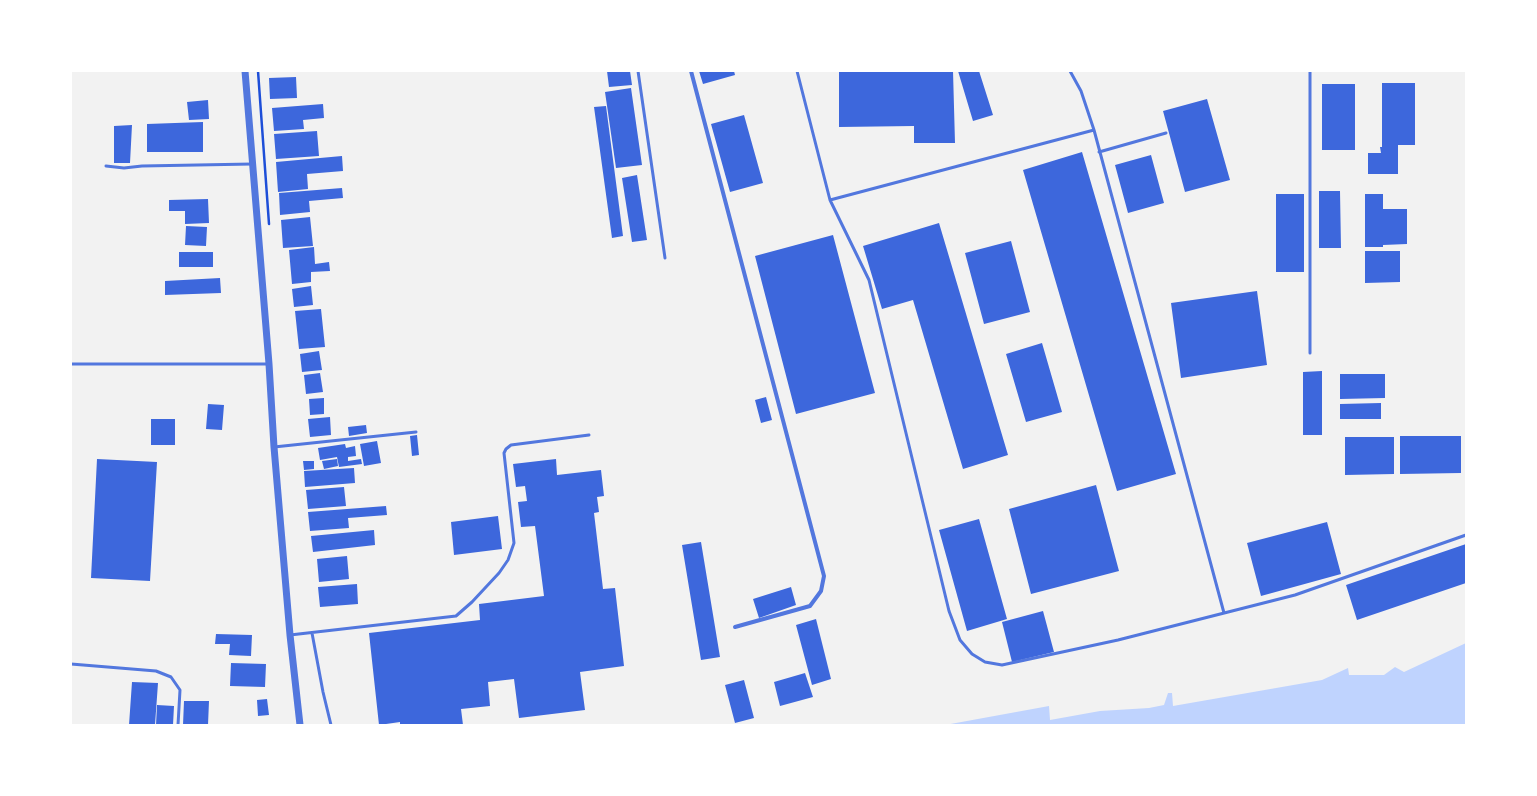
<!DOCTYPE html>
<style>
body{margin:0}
#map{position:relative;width:1537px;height:796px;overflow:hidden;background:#f2f2f2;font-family:"Nunito Sans",sans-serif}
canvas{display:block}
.frame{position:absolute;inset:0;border:72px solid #fff;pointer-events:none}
</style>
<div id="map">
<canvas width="1537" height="796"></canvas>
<div class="frame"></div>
</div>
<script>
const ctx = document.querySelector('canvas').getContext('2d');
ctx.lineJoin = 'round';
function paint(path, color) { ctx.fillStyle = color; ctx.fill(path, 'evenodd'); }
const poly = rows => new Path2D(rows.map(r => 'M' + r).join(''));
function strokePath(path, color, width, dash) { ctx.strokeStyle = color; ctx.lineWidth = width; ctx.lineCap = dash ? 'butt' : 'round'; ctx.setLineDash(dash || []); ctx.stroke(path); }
paint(poly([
 [1466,643,1466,725,945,725,1049,706,1050,720,1100,711,1149,708,1164,705,1168,693,1172,693,1173,706,1322,680,1348,668,1349,675,1384,675,1395,667,1404,672]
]), '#bfd3fe');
paint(poly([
 [607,71,630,71,632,85,609,87],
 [699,71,734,71,735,75,703,84],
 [839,71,953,71,955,143,914,143,914,126,839,127],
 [958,71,979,71,993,115,973,121],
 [296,77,297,98,270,99,269,78],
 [1382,83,1415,83,1415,145,1398,145,1398,174,1368,174,1368,153,1381,153,1380,147,1382,147],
 [1322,84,1355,84,1355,150,1322,150],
 [631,88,642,165,616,168,605,92],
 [1207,99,1230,180,1185,192,1163,111],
 [208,100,209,119,189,120,187,102],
 [323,104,324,118,303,120,304,129,274,131,272,108],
 [606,106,623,236,612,238,594,107],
 [744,115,763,183,730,192,711,124],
 [203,122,203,152,147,152,147,124],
 [132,125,130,163,114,163,114,126],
 [317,131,319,156,276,159,274,134],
 [1082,152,1176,474,1117,491,1023,170],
 [1151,155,1164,203,1128,213,1115,165],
 [342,156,343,171,307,174,308,189,278,192,276,162],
 [637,175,647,240,632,242,622,178],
 [342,188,343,198,309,201,310,212,280,215,279,193],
 [1319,191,1340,191,1341,248,1319,248],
 [1276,194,1304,194,1304,272,1276,272],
 [1365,194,1383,194,1383,209,1407,209,1407,244,1383,245,1383,247,1365,247],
 [208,199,209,223,185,224,185,211,169,211,169,200],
 [310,217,313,246,283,248,281,220],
 [939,223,1008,455,963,469,913,300,882,309,863,246],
 [186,226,207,227,206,246,185,245],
 [833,235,875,393,796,414,755,256],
 [1011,241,1030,312,984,324,965,253],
 [314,247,315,264,329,262,330,271,311,272,311,282,292,284,289,250],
 [1365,251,1400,251,1400,282,1365,283],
 [179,252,213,252,213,267,179,267],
 [220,278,221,293,165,295,165,281],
 [311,286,313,305,294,307,292,289],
 [1257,291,1267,365,1181,378,1171,303],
 [321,309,325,347,299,349,295,311],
 [1042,343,1062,412,1026,422,1006,354],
 [319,351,322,370,302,372,300,354],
 [1322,371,1322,435,1303,435,1303,372],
 [320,373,323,392,306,394,304,375],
 [1340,374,1385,374,1385,398,1340,399],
 [766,397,772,420,761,423,755,400],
 [324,398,324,414,310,415,309,399],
 [1381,403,1381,419,1340,419,1340,404],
 [208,404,224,405,222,430,206,429],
 [330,417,331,435,310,437,308,419],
 [151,419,175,419,175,445,151,445],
 [366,425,367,433,349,436,348,427],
 [417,435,419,455,412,456,410,436],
 [1400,436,1461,436,1461,473,1400,474],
 [1345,437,1394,437,1394,474,1345,475],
 [377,441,381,463,364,466,360,444],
 [345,444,346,448,355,446,356,456,348,457,348,461,361,459,362,464,339,467,337,457,320,460,318,448],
 [97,459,157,462,150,581,91,578],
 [337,459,338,466,324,469,322,461],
 [556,459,557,475,601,470,604,496,597,497,599,512,594,513,603,589,615,588,624,666,580,672,585,710,519,718,514,679,488,682,490,706,461,709,463,725,400,725,400,722,379,725,369,633,480,620,479,604,544,596,535,526,521,527,518,502,527,501,525,486,516,487,513,464],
 [303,461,314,461,314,469,304,470],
 [354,468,355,483,305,487,304,471],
 [1096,485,1119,571,1031,594,1009,509],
 [344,487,346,506,308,509,306,490],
 [386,506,387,515,348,518,349,528,310,531,308,512],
 [498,516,502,549,454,555,451,522],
 [979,519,1007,619,967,631,939,530],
 [1327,522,1341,574,1261,596,1247,543],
 [374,530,375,545,313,552,311,536],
 [701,542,720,657,701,660,682,545],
 [1466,544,1466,583,1357,620,1346,585],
 [347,556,349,579,319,582,317,559],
 [357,584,358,604,320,607,318,587],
 [791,587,796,605,759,618,753,599],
 [1043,611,1054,652,1012,662,1002,622],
 [816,619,831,679,812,685,796,625],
 [216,634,252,635,251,656,229,655,230,644,215,644],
 [231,663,266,664,265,687,230,686],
 [805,673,813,697,780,706,774,682],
 [744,680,754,718,735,723,725,685],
 [132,682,158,683,155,725,129,725],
 [267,699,269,715,258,716,257,700],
 [184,701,209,701,208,725,183,725],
 [157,705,174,706,173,725,156,725]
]), '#3d67dc');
strokePath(poly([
 [258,71,269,224]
]), '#1d4ed8', 2.5);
strokePath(poly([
 [638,71,665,258],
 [797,71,830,200,869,280,949,611,960,640,972,654,985,662,1002,665,1118,640,1295,595,1466,535],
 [1070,71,1081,91,1094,130,1224,613],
 [1310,71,1310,353],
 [1099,152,1166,133],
 [106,166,124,168,142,166,252,164],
 [830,200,1094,130],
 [71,364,269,364],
 [274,447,416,432],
 [312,633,323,692,331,725],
 [290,635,456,616,472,602,499,573,508,560,514,543,504,453,506,449,511,445,589,435],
 [71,664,156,671,171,677,180,690,178,725]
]), '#5277de', 3);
strokePath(poly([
 [691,71,824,576,821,591,810,606,735,627]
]), '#5277de', 4);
strokePath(poly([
 [245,71,269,364,274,447,290,635,300,725]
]), '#5277de', 7);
</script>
